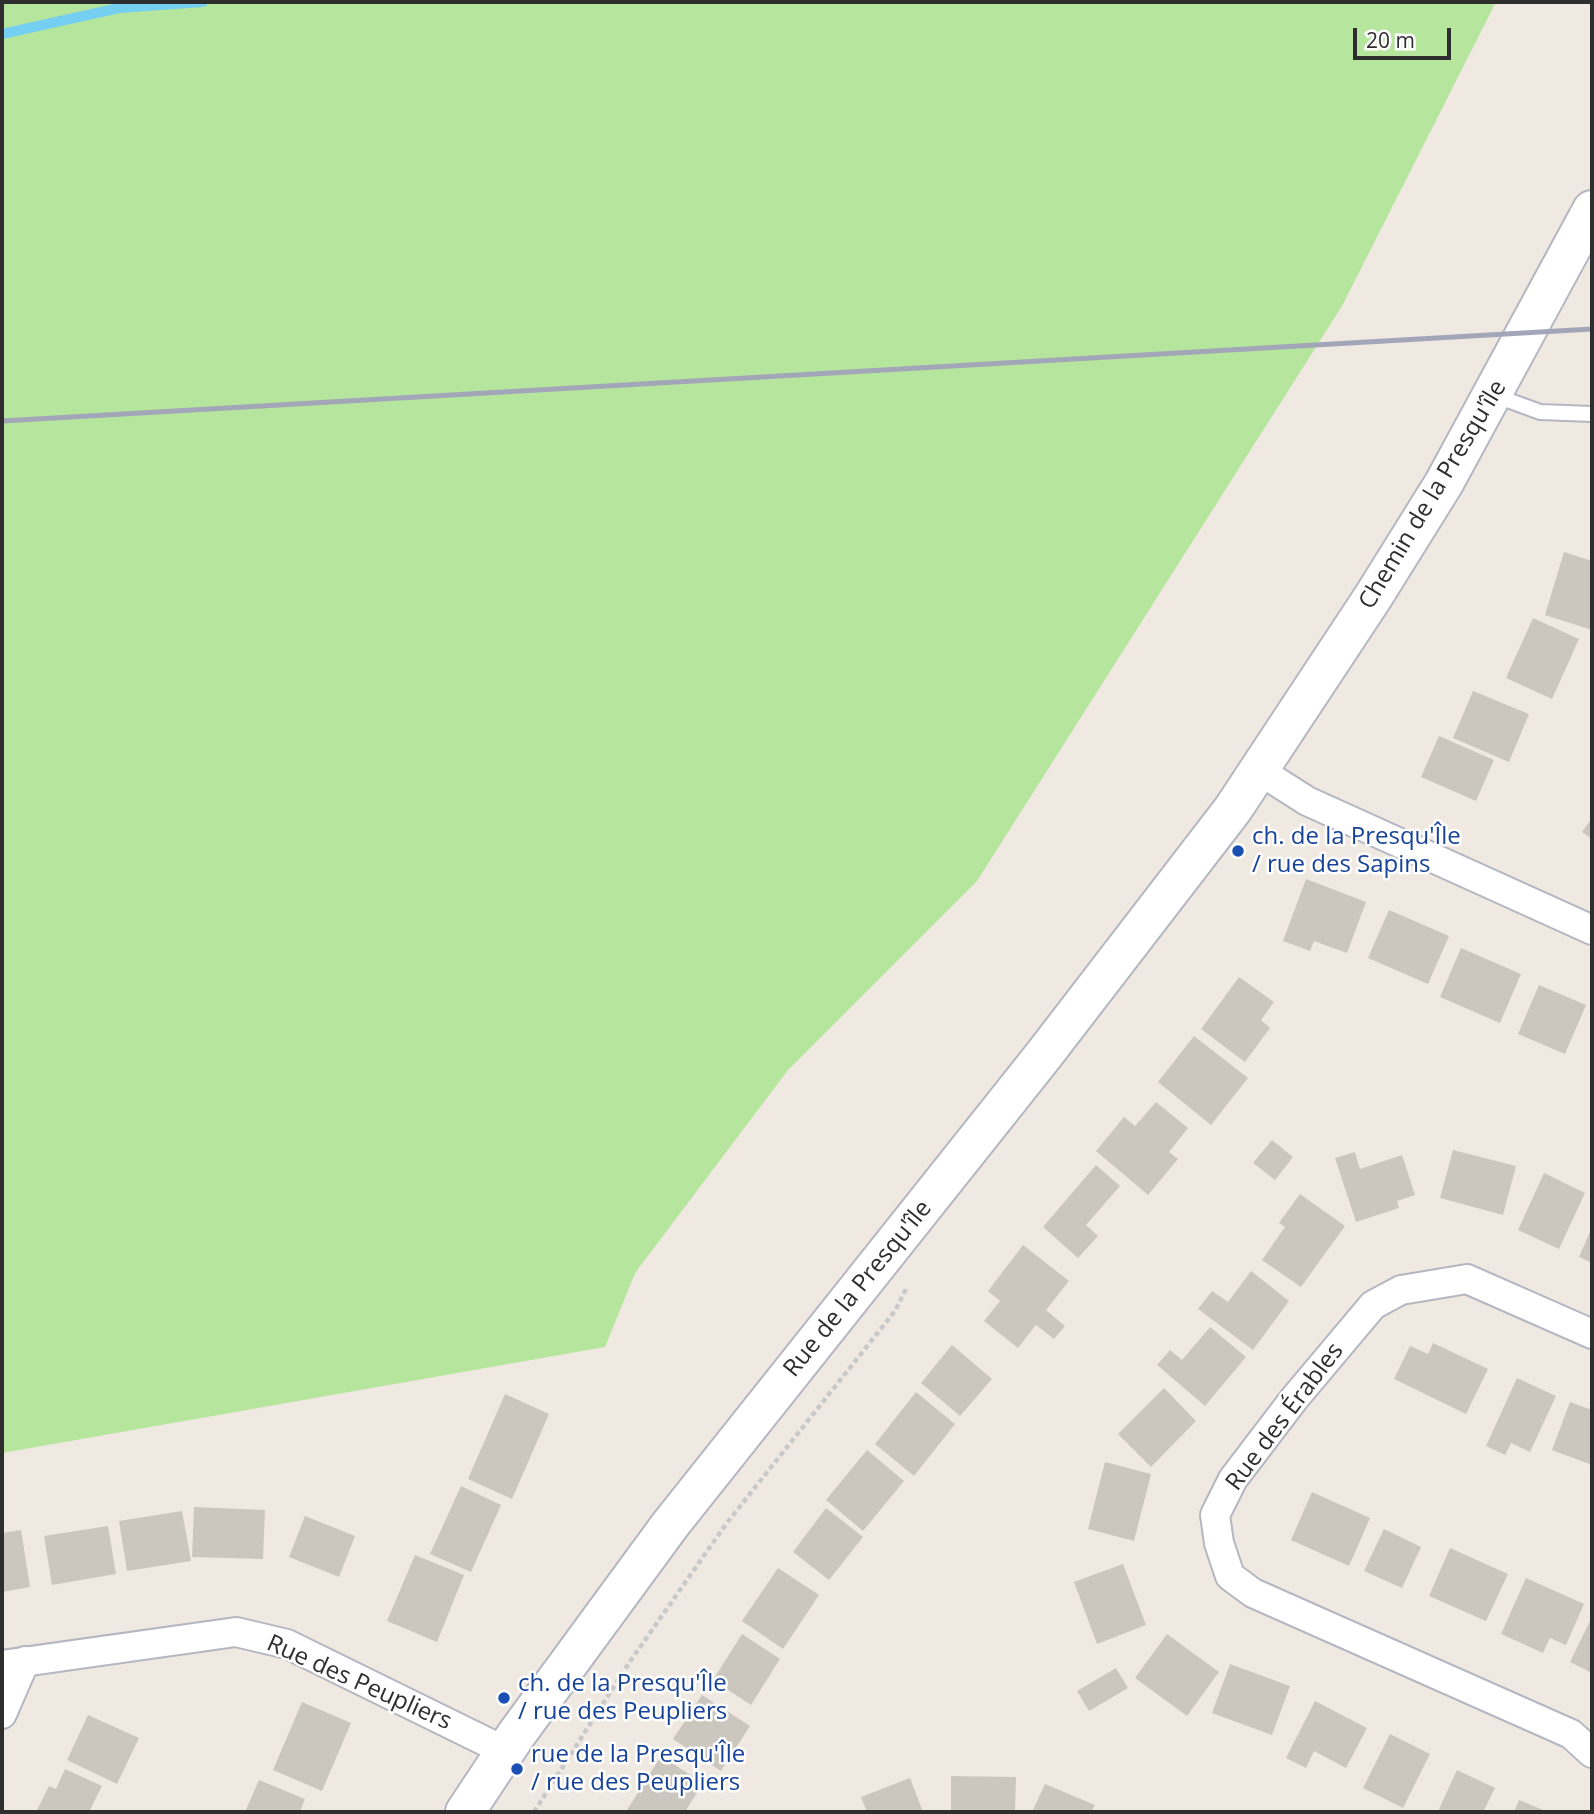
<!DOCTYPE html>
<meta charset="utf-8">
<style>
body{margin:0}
#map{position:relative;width:1594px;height:1814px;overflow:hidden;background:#efe9e1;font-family:"Open Sans",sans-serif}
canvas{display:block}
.frame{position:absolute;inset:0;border:4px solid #2e2e2e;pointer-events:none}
.scale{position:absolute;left:1353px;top:28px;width:98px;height:32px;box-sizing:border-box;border:4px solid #2e2e2e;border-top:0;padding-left:9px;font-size:21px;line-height:24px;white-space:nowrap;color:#2e2e2e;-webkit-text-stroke:5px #fff;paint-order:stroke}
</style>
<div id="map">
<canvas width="1594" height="1814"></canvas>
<div class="frame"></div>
<div class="scale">20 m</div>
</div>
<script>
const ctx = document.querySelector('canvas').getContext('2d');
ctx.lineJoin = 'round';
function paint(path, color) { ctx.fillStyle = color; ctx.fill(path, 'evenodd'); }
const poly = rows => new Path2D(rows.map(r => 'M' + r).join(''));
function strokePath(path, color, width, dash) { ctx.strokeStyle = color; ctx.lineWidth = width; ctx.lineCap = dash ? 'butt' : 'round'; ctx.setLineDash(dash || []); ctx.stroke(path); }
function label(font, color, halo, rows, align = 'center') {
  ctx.font = font + ' "Open Sans",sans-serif'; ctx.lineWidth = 5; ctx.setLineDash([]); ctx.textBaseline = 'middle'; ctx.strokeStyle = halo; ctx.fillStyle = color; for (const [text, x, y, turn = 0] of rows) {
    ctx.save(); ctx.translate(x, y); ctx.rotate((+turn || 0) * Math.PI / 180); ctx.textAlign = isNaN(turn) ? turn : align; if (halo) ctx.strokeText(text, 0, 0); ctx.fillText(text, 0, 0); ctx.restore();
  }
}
paint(poly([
 [2,2,1496,2,1342,306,977,881,788,1070,635,1273,605,1347,2,1453]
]), '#b6e59e');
strokePath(poly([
 [2,34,119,8,203,2]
]), '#75cff0', 10);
paint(poly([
 [1564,552,1592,561,1592,630,1545,615],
 [1533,618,1579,639,1552,699,1506,678],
 [1473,691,1529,714,1509,762,1453,738],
 [1439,736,1494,760,1476,801,1421,777],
 [1592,818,1592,839,1582,832],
 [1306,879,1366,902,1347,953,1314,941,1310,951,1283,941],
 [1389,910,1449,936,1428,984,1368,958],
 [1461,948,1521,974,1500,1023,1440,997],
 [1239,977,1274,1002,1261,1020,1270,1028,1245,1062,1201,1029],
 [1539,985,1586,1005,1565,1054,1518,1034],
 [1194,1036,1248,1078,1211,1125,1158,1082],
 [1156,1102,1188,1128,1169,1152,1178,1159,1148,1195,1096,1151,1124,1117,1135,1126],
 [1272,1140,1293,1157,1275,1180,1253,1163],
 [1453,1150,1516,1166,1503,1215,1440,1198],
 [1355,1152,1360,1169,1402,1155,1415,1195,1397,1201,1399,1208,1356,1222,1335,1158],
 [1096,1165,1120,1186,1086,1225,1098,1236,1078,1258,1043,1227],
 [1544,1173,1585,1193,1559,1249,1518,1230],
 [1300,1194,1345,1226,1301,1287,1262,1260,1285,1227,1279,1223],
 [1592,1227,1592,1263,1579,1257],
 [1023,1245,1069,1281,1046,1310,1065,1326,1054,1339,1036,1325,1018,1348,984,1321,1000,1301,988,1291],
 [1251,1271,1289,1301,1253,1350,1198,1309,1212,1291,1228,1302],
 [1210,1327,1246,1357,1205,1406,1157,1365,1170,1350,1182,1360],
 [1433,1343,1488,1369,1466,1414,1394,1379,1410,1346,1428,1354],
 [952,1345,992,1379,960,1416,921,1383],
 [1517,1378,1556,1396,1530,1452,1511,1443,1505,1455,1486,1446],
 [1164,1388,1196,1421,1151,1467,1118,1434],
 [916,1392,955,1424,914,1476,875,1444],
 [505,1394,549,1414,512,1499,468,1479],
 [1570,1402,1592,1410,1592,1465,1552,1450],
 [867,1450,904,1481,863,1531,826,1500],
 [1105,1462,1151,1474,1134,1541,1088,1529],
 [461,1486,501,1505,471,1572,430,1554],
 [1312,1492,1370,1518,1349,1566,1291,1540],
 [194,1507,265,1510,263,1559,192,1557],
 [826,1508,863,1537,829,1580,793,1552],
 [182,1511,191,1561,127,1571,119,1521],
 [305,1516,355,1536,339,1577,289,1557],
 [108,1526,116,1574,52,1585,44,1536],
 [1384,1529,1421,1547,1402,1588,1364,1571],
 [21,1530,30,1587,2,1592,2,1533],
 [1450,1548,1508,1574,1486,1621,1429,1596],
 [415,1555,464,1575,437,1642,387,1621],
 [1123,1564,1146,1625,1097,1644,1074,1582],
 [778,1568,819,1595,783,1649,742,1621],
 [1526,1578,1584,1604,1566,1645,1550,1638,1543,1653,1501,1634],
 [1590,1621,1592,1622,1592,1673,1570,1662],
 [742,1634,780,1659,751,1705,713,1680],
 [1167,1634,1219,1672,1187,1716,1135,1678],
 [1230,1664,1290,1686,1272,1735,1212,1713],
 [1116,1668,1128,1688,1089,1711,1077,1691],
 [702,1695,750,1726,721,1771,673,1739],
 [1315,1701,1367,1728,1346,1768,1314,1751,1306,1768,1286,1758],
 [302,1702,351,1723,322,1791,273,1770],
 [88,1715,139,1738,117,1784,67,1760],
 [1390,1734,1430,1754,1403,1808,1363,1788],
 [661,1756,703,1783,685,1812,630,1812,627,1810],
 [65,1769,102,1786,89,1812,36,1812,49,1786,56,1789],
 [1457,1770,1495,1788,1483,1812,1445,1812,1439,1809],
 [951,1776,1016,1777,1015,1812,951,1812],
 [910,1778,923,1812,867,1812,861,1797],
 [259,1780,305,1799,300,1812,245,1812],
 [1045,1784,1095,1805,1091,1812,1032,1812],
 [1519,1800,1548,1812,1514,1812]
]), '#cbc7bf');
const lane = poly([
 [1494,395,1540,412,1592,414]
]);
const street = poly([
 [1260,771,1307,801,1592,930],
 [1592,1334,1467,1279,1401,1290,1373,1305,1294,1399,1233,1479,1215,1515,1219,1543,1230,1576,1253,1593,1571,1734,1592,1753],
 [2,1665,236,1632,287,1644,505,1751],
 [2,1714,25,1661]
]);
const secondary = poly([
 [465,1812,516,1735,670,1525,1043,1056,1233,809,1373,597,1444,483,1592,210]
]);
strokePath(lane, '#b4b7c1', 18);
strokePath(street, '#b4b7c1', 32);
strokePath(secondary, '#b4b7c1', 42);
strokePath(poly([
 [534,1812,629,1663,726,1524,895,1311,906,1289]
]), '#c9c9c9', 4.5, [5, 3.5]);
strokePath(lane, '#fff', 14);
strokePath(street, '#fff', 28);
strokePath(secondary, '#fff', 38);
strokePath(poly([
 [2,421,1592,329]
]), '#a3a6b8', 5);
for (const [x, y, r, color] of [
 [1238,851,7,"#1a4fb4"],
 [504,1698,7,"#1a4fb4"],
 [517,1769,7,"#1a4fb4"]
]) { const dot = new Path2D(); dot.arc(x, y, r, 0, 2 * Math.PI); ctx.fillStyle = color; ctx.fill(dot); strokePath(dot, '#fff', 2.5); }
label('24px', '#2e2e2e', '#fff', [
 ["Chemin de la Presqu'île",1433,495,-59],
 ["Rue de la Presqu'île",858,1289,-51],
 ["Rue des Érables",1285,1417,-53],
 ["Rue des Peupliers",359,1683,24]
]);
label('24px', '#164399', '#fff', [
 ["ch. de la Presqu'Île",1252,837],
 ["/ rue des Sapins",1252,865],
 ["ch. de la Presqu'Île",518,1684],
 ["/ rue des Peupliers",518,1712],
 ["rue de la Presqu'Île",531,1755],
 ["/ rue des Peupliers",531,1783]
], 'left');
</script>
